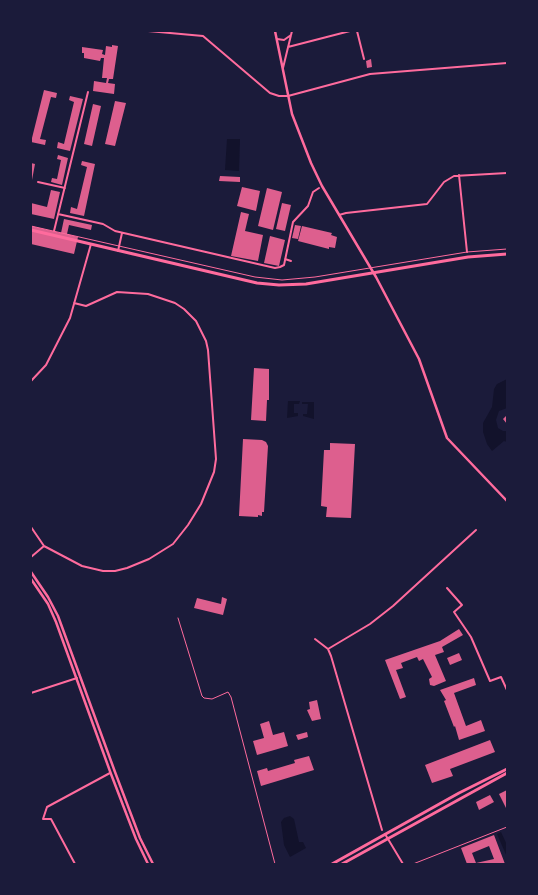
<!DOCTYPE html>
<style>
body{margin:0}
#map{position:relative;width:538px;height:895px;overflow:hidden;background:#1b1b3a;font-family:Manrope,sans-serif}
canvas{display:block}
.frame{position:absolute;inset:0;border:32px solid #1b1b3a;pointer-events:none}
</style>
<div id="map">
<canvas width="538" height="895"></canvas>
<div class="frame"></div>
</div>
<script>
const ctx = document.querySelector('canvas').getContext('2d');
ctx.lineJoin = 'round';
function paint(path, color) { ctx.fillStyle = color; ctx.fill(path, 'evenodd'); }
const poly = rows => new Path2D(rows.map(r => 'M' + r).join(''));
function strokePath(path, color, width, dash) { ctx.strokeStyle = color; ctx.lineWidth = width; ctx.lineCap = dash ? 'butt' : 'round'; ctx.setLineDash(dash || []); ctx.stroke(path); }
paint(poly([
 [227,139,240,139,239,171,225,170],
 [507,379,507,408,499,411,496,420,498,428,503,431,507,431,507,442,504,441,492,451,487,444,483,432,483,423,492,407,494,389,497,384],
 [288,401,300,401,299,404,294,404,294,413,298,413,298,416,287,418],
 [302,402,314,402,314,419,303,416,303,414,307,414,308,404,302,404],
 [290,816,294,819,299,842,303,842,306,848,290,857,284,845,281,822,284,818],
 [501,832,507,845,507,857,497,834]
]), '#12122b');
paint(poly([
 [112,45,118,46,113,79,109,79,108,83,115,84,114,94,93,91,94,81,106,83,107,78,102,78,104,58,101,58,100,61,84,58,84,53,82,53,82,47,103,50,102,54,105,55,106,46,112,47],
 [371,59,372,67,367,68,366,61],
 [44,90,57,93,56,98,51,97,40,139,46,140,45,145,31,142],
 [70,96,83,99,70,151,57,148,58,142,64,144,74,102,69,100],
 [115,101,126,103,115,146,105,144],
 [93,104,101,106,92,146,84,144],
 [58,155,68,158,62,185,51,182,52,178,57,179,61,160,57,159],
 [82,161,95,164,84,216,70,213,71,207,77,209,87,167,81,165],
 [31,163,35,164,32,180,31,180],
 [220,176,240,177,240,182,219,181],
 [242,187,260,191,256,211,237,206],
 [267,188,282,192,273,230,258,226],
 [51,190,60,192,54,219,31,214,31,203,47,207],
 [282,203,291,205,285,231,276,229],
 [241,212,249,214,245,231,263,235,258,261,231,256],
 [64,219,92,225,91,230,69,225,67,234,78,237,74,254,31,244,31,226,61,233],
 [295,225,301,226,298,239,292,238],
 [302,226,332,233,331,235,337,237,335,248,329,247,329,249,298,241],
 [270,236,285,240,279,266,264,263],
 [254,368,269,369,269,400,267,400,266,421,251,420],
 [507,415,507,424,503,419],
 [243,439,262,440,266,442,268,446,264,512,262,512,262,516,258,515,258,517,239,516],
 [330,443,355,444,351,518,326,517,327,507,321,506,324,450,330,450],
 [222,597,227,599,223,615,194,608,197,598,221,604],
 [459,629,463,635,442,647,444,652,435,655,446,681,434,686,430,685,429,679,432,677,423,659,419,661,417,657,401,663,403,668,396,670,406,697,400,699,385,660,440,641],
 [459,653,462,660,450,665,447,658],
 [474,678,476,685,454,693,466,726,481,720,485,731,459,740,455,726,454,727,444,701,446,700,440,690],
 [317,700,321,719,312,721,307,710,310,709,309,702],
 [269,721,273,735,284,732,288,746,257,755,253,741,264,738,260,724],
 [307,732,308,737,298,740,296,735],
 [490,740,495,752,450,769,453,776,432,783,425,765],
 [309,756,314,770,261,786,257,771,267,768,268,771,295,763,294,760],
 [507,790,507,810,499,794],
 [490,795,494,802,479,810,476,802],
 [494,835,505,864,467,864,461,848],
 [489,846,494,859,476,863,472,853]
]), '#dd5f8e');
strokePath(poly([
 [31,226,255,277,282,280,315,277,467,252,507,249],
 [178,618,202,696,204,698,212,699,228,692,231,697,275,864],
 [413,864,507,827]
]), '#ff6b9d', 1);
strokePath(poly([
 [148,31,203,36,270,93,279,96,288,96,370,74,507,63],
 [357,31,364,59],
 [277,39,284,40,291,35],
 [288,47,350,31],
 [283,68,292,31],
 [459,175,467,252],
 [38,182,65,188],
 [58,214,103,224,115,231,275,268,280,267,284,265,293,222,308,206,313,192,319,188],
 [339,215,346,213,427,204,444,182,454,176,507,173],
 [54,231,88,92],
 [118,251,122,233],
 [285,259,291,261],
 [31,381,46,365,70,318,91,244],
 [31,527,44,546,82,566,103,571,115,571,127,568,149,559,173,544,188,525,201,504,214,472,216,459,208,350,206,341,196,321,184,309,175,303,148,294,117,292,86,306,74,303],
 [31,557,44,546],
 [447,588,462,605,454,612,471,637,490,681,501,677,507,690],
 [315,639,328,649,331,656,382,830],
 [328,649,370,624,393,606,476,530],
 [31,693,77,678],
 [385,834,403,864],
 [75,864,51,819,43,819,47,807,110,773]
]), '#ff6b9d', 2);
strokePath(poly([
 [31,572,48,597,58,616,115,772,140,838,153,864],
 [31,579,48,604,56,622,111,774,136,839,148,864]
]), '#ff6b9d', 2.5);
strokePath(poly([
 [275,31,292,114,311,163,322,186,376,277,419,359,447,438,507,501]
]), '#ff6b9d', 2.5);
strokePath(poly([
 [31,230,257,283,279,285,306,284,468,257,507,254],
 [332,864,459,793,507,769],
 [342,864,507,773]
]), '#ff6b9d', 3);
</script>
